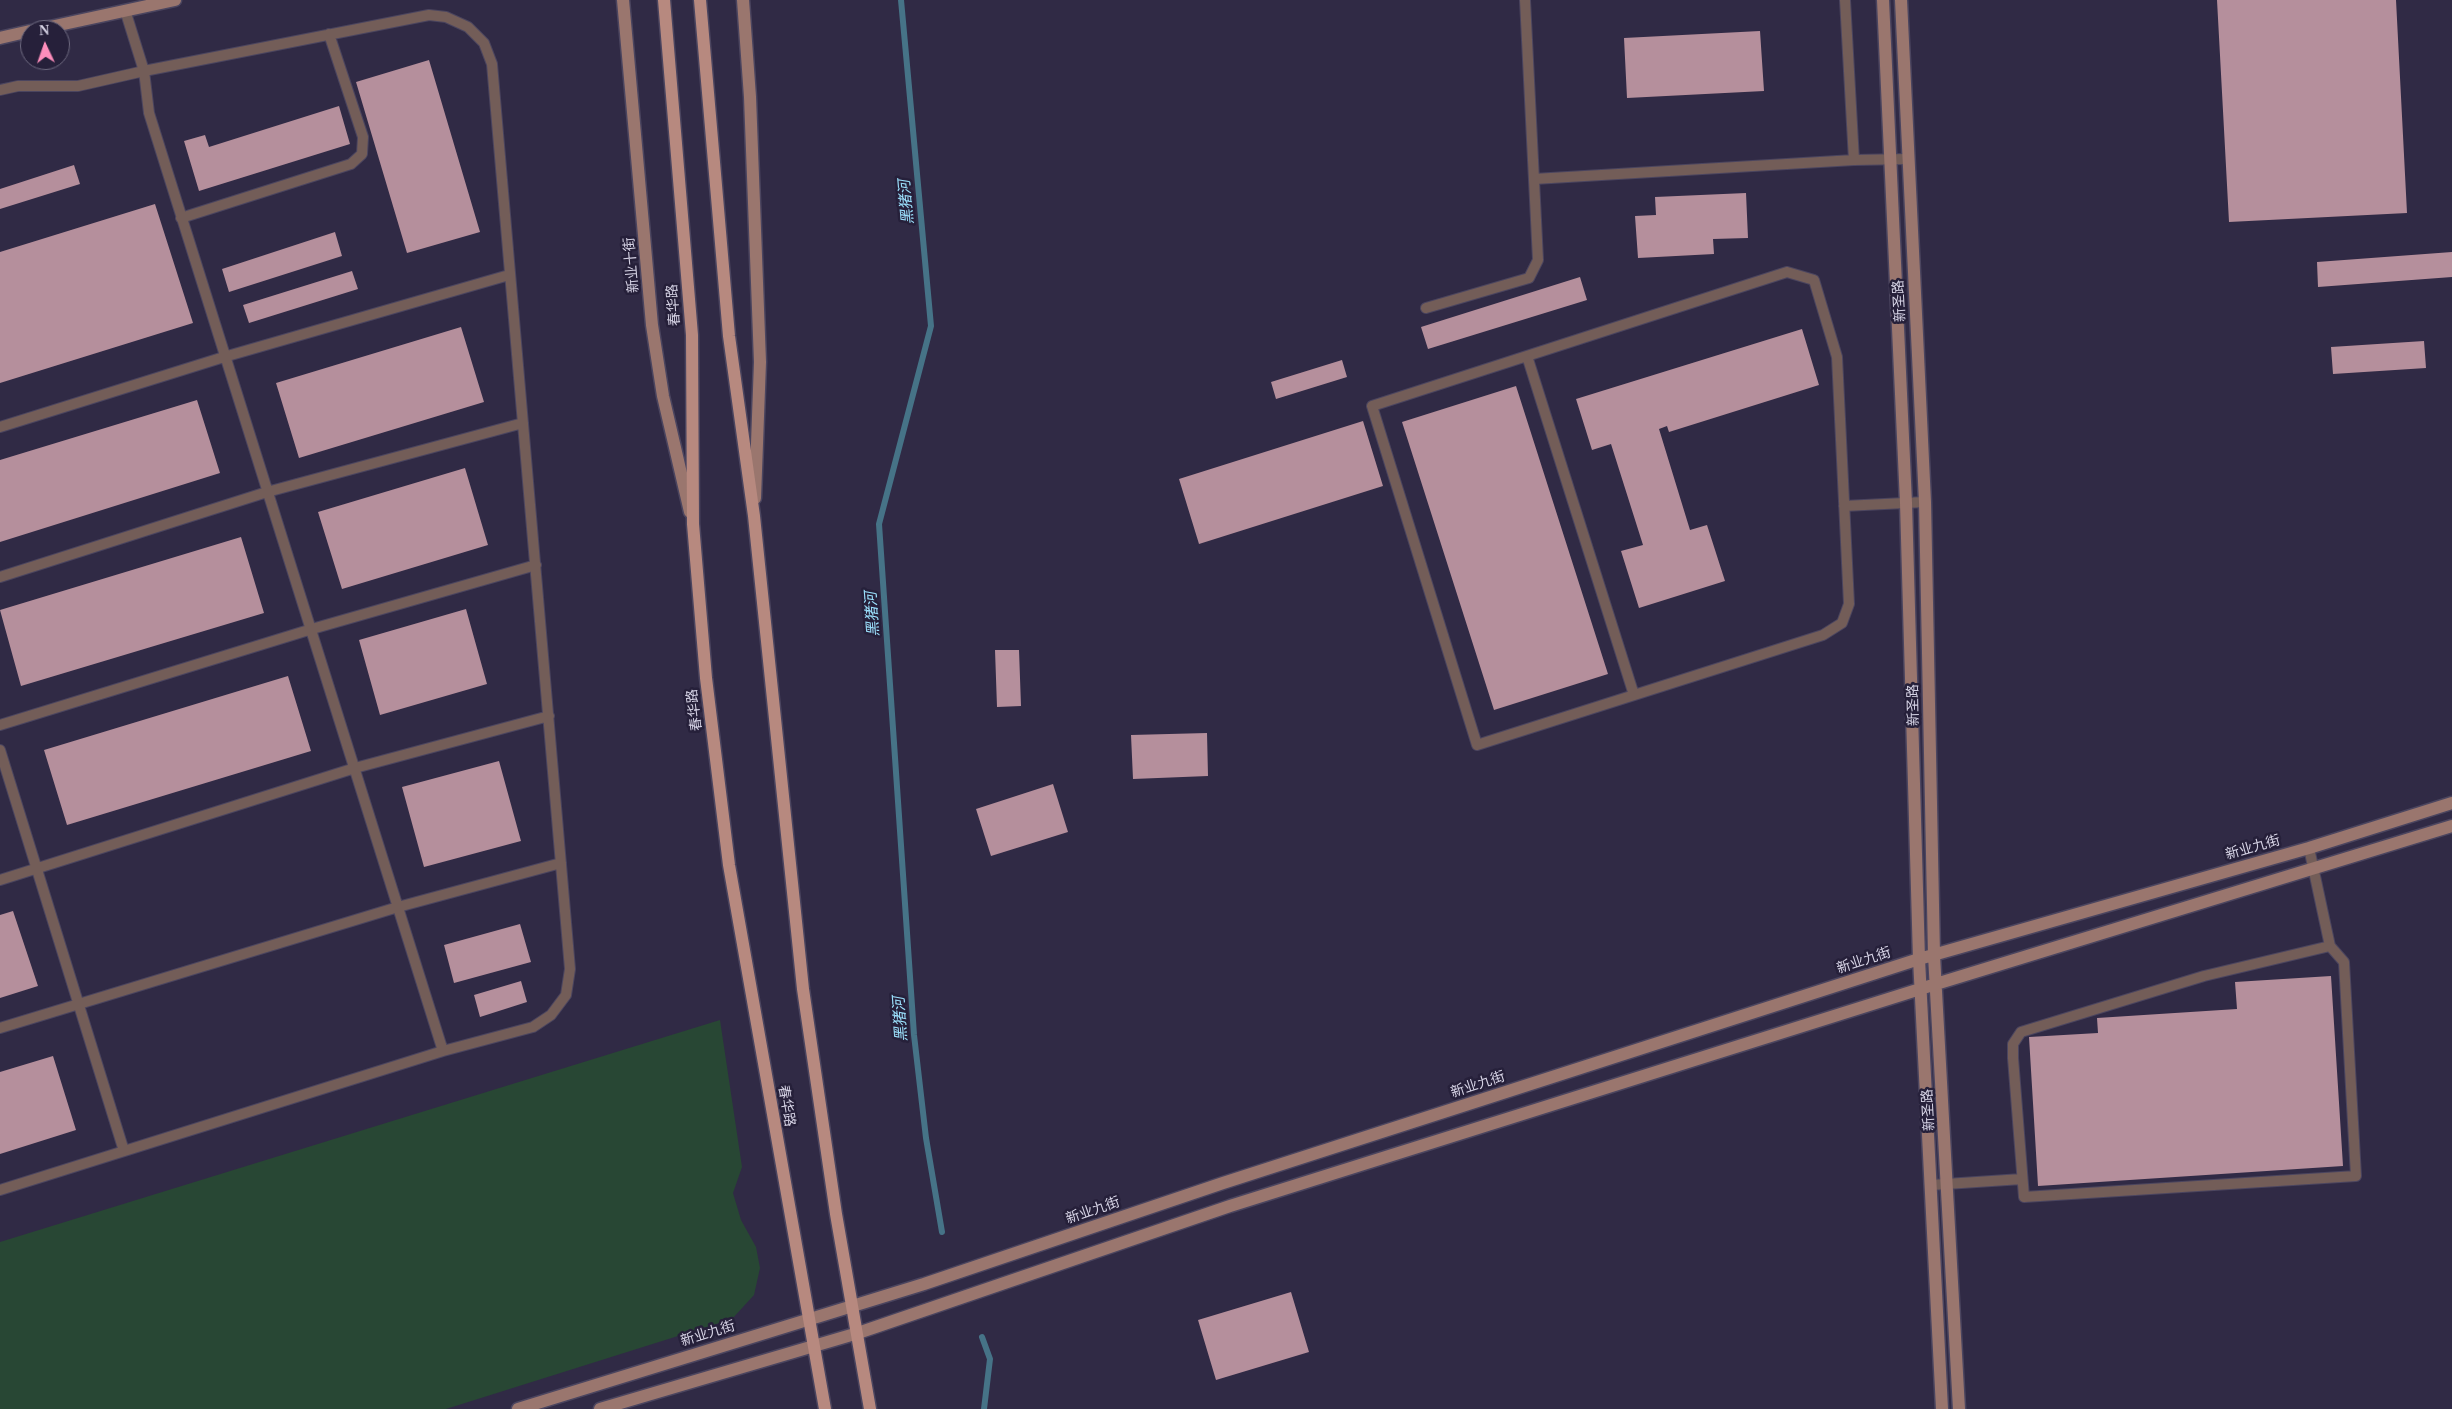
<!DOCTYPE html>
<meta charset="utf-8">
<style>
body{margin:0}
#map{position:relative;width:2452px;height:1409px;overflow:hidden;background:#302a45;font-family:"Times New Roman",serif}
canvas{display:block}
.north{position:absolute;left:20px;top:20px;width:50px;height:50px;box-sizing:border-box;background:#26203a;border:1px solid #6c687e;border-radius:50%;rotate:357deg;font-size:14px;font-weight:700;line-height:20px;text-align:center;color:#d6d3e5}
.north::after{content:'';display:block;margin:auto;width:18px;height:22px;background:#fe8ebc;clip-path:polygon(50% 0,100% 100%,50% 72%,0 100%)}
</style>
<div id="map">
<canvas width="2452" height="1409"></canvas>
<div class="north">N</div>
</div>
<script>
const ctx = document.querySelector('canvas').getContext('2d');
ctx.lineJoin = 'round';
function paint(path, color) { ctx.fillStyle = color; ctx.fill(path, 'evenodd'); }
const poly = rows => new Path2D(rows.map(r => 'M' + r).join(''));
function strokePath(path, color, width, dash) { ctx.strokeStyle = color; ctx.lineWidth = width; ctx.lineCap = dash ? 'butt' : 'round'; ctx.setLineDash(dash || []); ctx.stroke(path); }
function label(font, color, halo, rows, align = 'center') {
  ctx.font = font + ' "Times New Roman","Noto Sans SC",serif'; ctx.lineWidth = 5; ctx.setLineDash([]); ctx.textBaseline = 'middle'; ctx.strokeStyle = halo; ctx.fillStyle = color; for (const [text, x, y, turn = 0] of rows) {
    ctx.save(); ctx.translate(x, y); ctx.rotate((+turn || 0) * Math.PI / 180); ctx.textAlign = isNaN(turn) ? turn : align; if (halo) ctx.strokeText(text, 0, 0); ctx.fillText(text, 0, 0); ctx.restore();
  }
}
paint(poly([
 [720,1020,742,1167,733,1193,741,1220,756,1247,760,1268,754,1295,732,1319,446,1409,0,1409,0,1242]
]), '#284734');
strokePath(poly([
 [901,0,931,326,879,524,914,1035,926,1138,942,1232],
 [982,1337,990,1359,984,1409]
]), '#467387', 6);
paint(poly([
 [2217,0,2396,0,2407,213,2229,222],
 [1760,31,1764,91,1627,98,1624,38],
 [429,60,480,232,407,253,356,82],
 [339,106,350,144,199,191,184,141,205,135,209,147],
 [74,165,80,184,0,209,0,189],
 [1746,193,1748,238,1713,239,1714,254,1638,258,1635,216,1656,215,1655,197],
 [155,204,193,323,0,383,0,252],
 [335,232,342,256,229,292,222,269],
 [2452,252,2452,277,2318,287,2317,262],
 [352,271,358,289,249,323,243,305],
 [1580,277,1587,300,1428,349,1421,327],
 [461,327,484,402,299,458,276,383],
 [1802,329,1819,385,1669,432,1667,426,1659,429,1690,530,1707,525,1725,581,1639,608,1621,551,1643,545,1611,444,1592,450,1576,399],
 [2424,341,2426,368,2333,374,2331,347],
 [1342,360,1347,377,1276,399,1271,382],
 [1516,386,1608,674,1494,710,1402,422],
 [197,400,220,473,0,542,0,460],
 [1363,421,1383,486,1199,544,1179,479],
 [465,468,488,545,342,589,318,512],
 [241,537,264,613,21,686,0,610],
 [466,609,487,684,380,715,359,640],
 [995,650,1019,650,1021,706,997,707],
 [288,676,311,751,67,825,44,750],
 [1207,733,1208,776,1133,779,1131,735],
 [499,761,521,841,424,867,402,787],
 [1053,784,1068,832,991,856,976,809],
 [13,911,38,986,0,998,0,915],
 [520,924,531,962,454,983,444,945],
 [2331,976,2343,1166,2038,1186,2029,1037,2098,1033,2097,1018,2237,1009,2235,982],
 [521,981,527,1002,480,1017,474,995],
 [53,1056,76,1130,0,1154,0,1072],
 [1291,1292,1309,1352,1216,1380,1198,1320]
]), '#b58f9c');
const lane = poly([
 [125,10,144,71,149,113,443,1051],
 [0,90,18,86,78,86,144,71,429,15,446,17,468,27,484,43,492,64,570,969,566,995,551,1015,533,1027,443,1051,0,1190],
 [1854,160,1908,159],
 [1534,179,1854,160,1845,0],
 [181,218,351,164,362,154,363,137,329,34],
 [1787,272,1814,280,1837,357,1849,604,1842,623,1823,635,1477,745,1372,406,1787,272],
 [1426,308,1529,278,1538,260,1525,0],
 [1527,356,1634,695],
 [0,427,224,357,509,275],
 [1844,506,1925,502],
 [0,577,267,492,523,423],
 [0,725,312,629,536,565],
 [0,750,124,1151],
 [2309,848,2330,946],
 [0,880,355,768,549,716],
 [2330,946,2344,962,2356,1176,2024,1197,2013,1058,2013,1044,2021,1032,2204,976,2330,946],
 [0,1028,398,907,561,863],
 [1931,1185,2022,1179]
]);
const secondary = poly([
 [623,0,652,325,663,396,690,512],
 [743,0,750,97,760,362,755,498],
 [1883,0,1906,503,1919,959,1942,1409],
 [1901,0,1925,502,1934,955,1959,1409],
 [36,30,175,0],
 [0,38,30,31],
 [518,1409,924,1284,1223,1183,1919,959,2309,848,2452,803],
 [600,1409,858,1333,1230,1206,1936,984,2452,826]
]);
const primary = poly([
 [664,0,692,335,693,524,706,678,729,865,825,1409],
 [700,0,729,336,754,516,803,989,836,1214,870,1409]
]);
strokePath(lane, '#4b455f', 12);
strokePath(secondary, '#4b455f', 15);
strokePath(primary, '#4b455f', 15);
strokePath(lane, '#735d58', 10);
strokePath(secondary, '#9a766e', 12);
strokePath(primary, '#b7897f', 12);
label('14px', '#d6d3e5', '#26203a', [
 ["新业十街",632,265,-95],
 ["新圣路",1900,301,-93],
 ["春华路",674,305,-94],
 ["新圣路",1914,705,-91],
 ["春华路",695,710,-97],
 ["新业九街",2253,848,-16],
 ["新业九街",1864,961,-18],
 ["新业九街",1478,1085,-18],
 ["春华路",786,1106,80],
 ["新圣路",1929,1110,-93],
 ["新业九街",1093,1211,-19],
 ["新业九街",708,1334,-17]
]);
label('italic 15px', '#9ce1fd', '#26203a', [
 ["黑猪河",907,202,-95],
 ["黑猪河",873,614,-94],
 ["黑猪河",901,1019,-94]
]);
</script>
